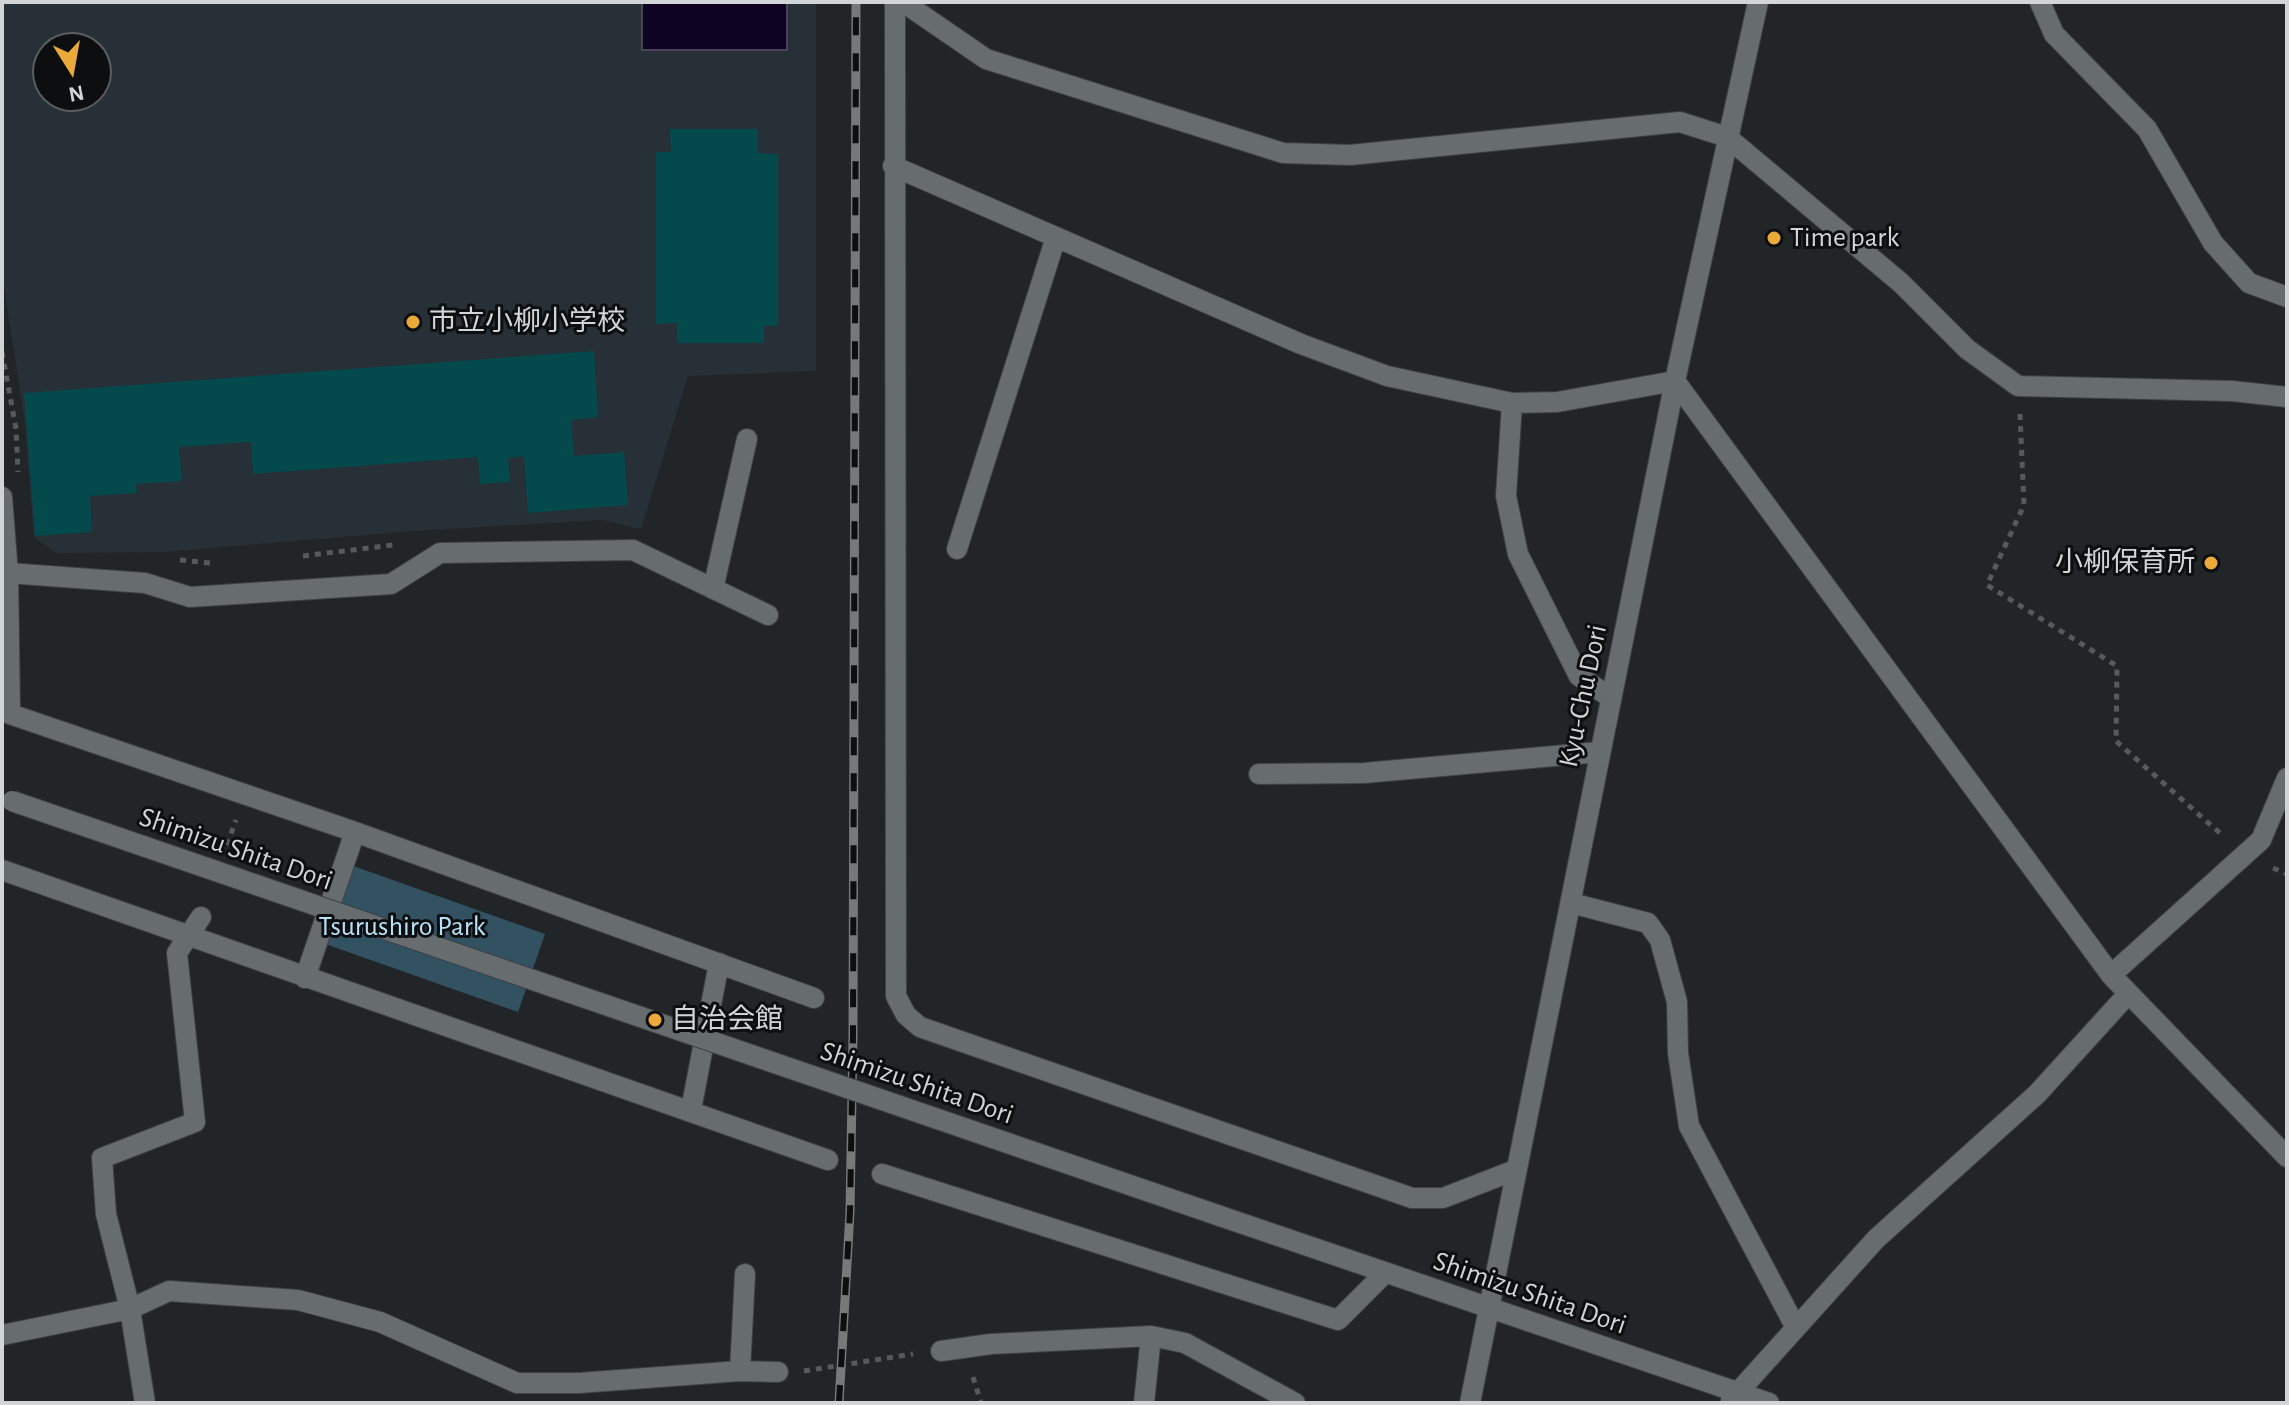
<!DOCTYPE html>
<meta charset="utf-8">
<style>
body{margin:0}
#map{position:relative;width:2289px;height:1405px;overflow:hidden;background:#212527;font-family:"Alegreya Sans",sans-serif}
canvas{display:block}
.frame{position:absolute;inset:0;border:4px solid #d2d5d6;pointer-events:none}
.north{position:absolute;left:32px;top:32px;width:80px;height:80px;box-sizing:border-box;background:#0c0e0f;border:2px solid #5b5e5f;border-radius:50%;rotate:169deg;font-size:22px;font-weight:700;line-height:32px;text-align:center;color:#d2d5d6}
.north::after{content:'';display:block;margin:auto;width:28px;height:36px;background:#eba93a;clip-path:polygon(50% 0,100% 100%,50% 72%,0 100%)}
</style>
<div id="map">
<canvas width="2289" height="1405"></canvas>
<div class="frame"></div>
<div class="north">N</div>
</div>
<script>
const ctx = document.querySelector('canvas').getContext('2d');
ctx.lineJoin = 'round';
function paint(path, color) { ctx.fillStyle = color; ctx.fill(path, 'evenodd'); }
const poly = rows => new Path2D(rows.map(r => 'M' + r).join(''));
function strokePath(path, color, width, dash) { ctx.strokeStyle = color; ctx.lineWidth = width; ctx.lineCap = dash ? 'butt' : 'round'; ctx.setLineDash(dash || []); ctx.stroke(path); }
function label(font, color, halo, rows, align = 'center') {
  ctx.font = font + ' "Alegreya Sans","Noto Sans JP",sans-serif'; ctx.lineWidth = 6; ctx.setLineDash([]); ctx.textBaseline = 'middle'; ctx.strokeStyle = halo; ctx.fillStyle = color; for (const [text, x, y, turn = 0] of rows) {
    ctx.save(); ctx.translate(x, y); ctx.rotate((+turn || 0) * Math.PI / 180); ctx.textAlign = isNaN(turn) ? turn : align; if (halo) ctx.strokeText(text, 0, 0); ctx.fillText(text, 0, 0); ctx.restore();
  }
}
paint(poly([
 [2,2,816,2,816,371,688,376,641,529,602,520,412,531,165,552,56,553,34,537,25,424,2,273],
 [48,48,96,48,96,96,48,96]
]), '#263036');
paint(poly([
 [342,862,545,934,518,1012,314,940]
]), '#325262');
const water = poly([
 [642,2,787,2,787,50,642,50,642,2]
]);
paint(water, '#0e0422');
strokePath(water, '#494358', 2);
paint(poly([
 [670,129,758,129,758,153,778,154,778,326,764,326,764,343,677,343,677,323,656,324,656,152,671,152],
 [594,351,598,417,571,420,574,456,624,452,628,505,528,513,524,456,508,458,510,482,480,484,478,457,253,474,251,442,179,447,182,481,136,484,137,493,90,496,92,532,35,536,24,393]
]), '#044a4d');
const minor = poly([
 [895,2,896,996,906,1015,920,1027,1412,1198,1443,1198,1515,1170],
 [903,2,986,59,1283,153,1350,155,1680,122,1727,137,1901,283,1967,349,2018,386,2232,391,2287,397],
 [2040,2,2054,34,2147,129,2213,243,2249,283,2287,297],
 [893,166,1301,344,1387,376,1512,403,1557,402,1675,381,2111,975,2287,1157],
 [1512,403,1506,496,1518,554,1579,676,1611,698],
 [2,497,8,573,10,714,355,832,814,998],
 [957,549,1056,237],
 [8,573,145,583,190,597,391,584,440,553,633,550,768,615],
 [713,589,747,439],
 [1259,774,1364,773,1599,752],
 [2,870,828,1160],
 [1571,903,1648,923,1660,940,1677,1002,1678,1053,1689,1126,1795,1326],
 [2111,975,2261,840,2287,778],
 [305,978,355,832],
 [691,1110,719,963],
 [882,1174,1338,1320,1385,1273],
 [1220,1216,1769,1403],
 [2,1335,130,1309,169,1291,298,1300,380,1322,517,1383,579,1383,740,1371,778,1372],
 [941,1351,991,1344,1151,1336,1185,1343,1295,1403],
 [740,1371,745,1274],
 [1731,1400,1876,1239,2037,1094,2128,994],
 [145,1403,130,1309,106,1214,102,1158,195,1122,177,953,201,917],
 [1144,1403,1151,1336],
 [1470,1403,1675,381,1758,2]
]);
strokePath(minor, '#3e4243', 22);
strokePath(poly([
 [2,352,16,429,18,472],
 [2020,414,2024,505,1987,585,2117,666,2116,741,2222,835],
 [303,556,393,545],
 [180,560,210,563],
 [227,845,236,820],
 [2273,868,2287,874],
 [804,1371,913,1354],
 [973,1377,981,1403]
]), '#565a5c', 5, [6, 6]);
strokePath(minor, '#676c6f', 20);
const rail = poly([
 [839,1403,850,1212,853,1036,856,2]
]);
strokePath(rail, '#75797a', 9);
strokePath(rail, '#0c0e0f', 6, [18]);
const minorBridge = poly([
 [12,801,1220,1216]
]);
strokePath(minorBridge, '#3e4243', 22, []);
strokePath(minorBridge, '#676c6f', 20);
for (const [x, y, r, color] of [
 [1774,238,8,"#eba93a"],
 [413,322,8,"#eba93a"],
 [2211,563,8,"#eba93a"],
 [655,1020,8,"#eba93a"]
]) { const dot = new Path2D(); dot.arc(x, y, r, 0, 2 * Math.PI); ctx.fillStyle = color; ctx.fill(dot); strokePath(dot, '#0c0e0f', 3); }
label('28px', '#d2d5d6', '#0c0e0f', [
 ["Time park",1790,238],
 ["市立小柳小学校",429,322],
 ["小柳保育所",2195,563,"right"],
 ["自治会館",671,1020]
], 'left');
label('28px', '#d2d5d6', '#0c0e0f', [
 ["Kyu-Chu Dori",1583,696,-78],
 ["Shimizu Shita Dori",236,849,19],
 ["Shimizu Shita Dori",917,1083,19],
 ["Shimizu Shita Dori",1530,1293,19]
]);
label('28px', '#b6e1f8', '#0c0e0f', [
 ["Tsurushiro Park",402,927]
]);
</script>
